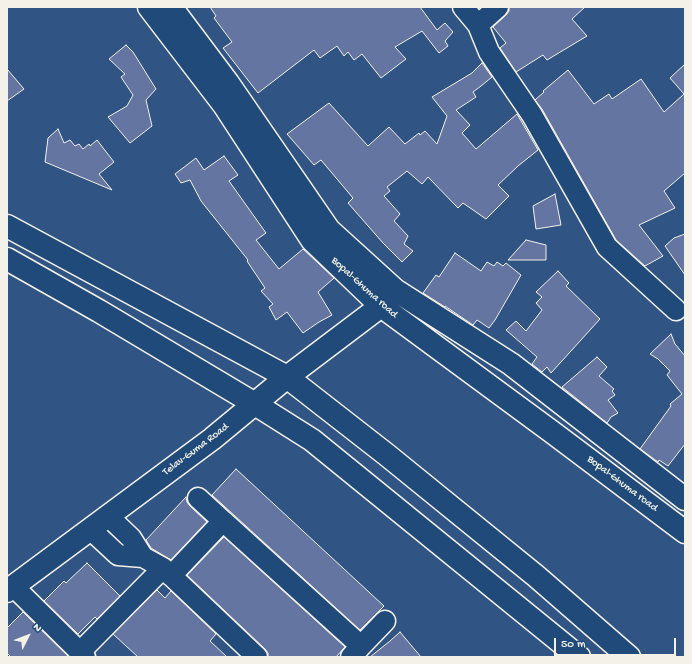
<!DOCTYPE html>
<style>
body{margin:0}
#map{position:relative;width:692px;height:664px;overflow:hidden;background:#305484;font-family:"Gochi Hand",sans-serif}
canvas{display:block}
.frame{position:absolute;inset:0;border:8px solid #f4f1e8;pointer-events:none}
.north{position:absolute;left:8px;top:616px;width:40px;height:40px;-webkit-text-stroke:3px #1f4a7a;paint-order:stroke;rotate:48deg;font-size:11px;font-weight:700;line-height:16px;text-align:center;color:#f4f1e8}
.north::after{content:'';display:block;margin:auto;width:14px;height:18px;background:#f4f1e8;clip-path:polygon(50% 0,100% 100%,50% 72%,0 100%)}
.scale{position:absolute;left:554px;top:638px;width:122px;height:18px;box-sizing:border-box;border:2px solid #f4f1e8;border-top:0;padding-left:5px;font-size:12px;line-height:14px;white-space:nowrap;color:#f4f1e8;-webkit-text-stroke:3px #1f4a7a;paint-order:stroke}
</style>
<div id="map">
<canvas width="692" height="664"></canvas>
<div class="frame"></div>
<div class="north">N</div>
<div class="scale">50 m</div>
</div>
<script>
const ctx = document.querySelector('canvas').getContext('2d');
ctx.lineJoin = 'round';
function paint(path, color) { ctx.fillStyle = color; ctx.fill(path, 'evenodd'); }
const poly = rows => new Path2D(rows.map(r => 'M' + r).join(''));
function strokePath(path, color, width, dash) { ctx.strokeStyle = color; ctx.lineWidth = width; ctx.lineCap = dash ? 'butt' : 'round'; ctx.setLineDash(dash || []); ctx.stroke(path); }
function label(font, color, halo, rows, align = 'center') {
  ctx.font = font + ' "Gochi Hand",sans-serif'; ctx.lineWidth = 3.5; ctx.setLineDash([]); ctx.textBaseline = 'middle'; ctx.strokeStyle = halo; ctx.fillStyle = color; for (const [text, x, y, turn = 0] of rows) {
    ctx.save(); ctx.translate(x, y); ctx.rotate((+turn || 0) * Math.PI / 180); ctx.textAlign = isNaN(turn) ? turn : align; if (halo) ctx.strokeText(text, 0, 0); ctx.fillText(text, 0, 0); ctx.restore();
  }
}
const building = poly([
 [210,7,420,7,437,30,445,23,453,32,445,41,448,46,439,53,422,31,395,47,406,59,381,78,362,54,354,60,348,52,344,56,337,46,320,58,314,50,258,93,223,48,232,42,214,18,216,16,210,7],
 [509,7,585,7,572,19,587,36,547,60,543,55,516,72,500,48,506,43,493,27,506,15,509,11,509,7],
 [126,45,133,52,156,89,146,100,152,126,130,143,108,117,127,106,133,95,121,77,125,74,109,59,126,45],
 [482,63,492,77,481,86,473,92,476,97,456,110,470,125,462,133,476,149,517,114,538,150,518,166,498,185,509,196,486,219,463,203,458,208,428,177,422,184,407,171,387,187,390,191,384,196,400,214,394,221,408,236,404,244,413,251,402,262,383,243,348,203,353,198,321,160,314,165,287,134,329,103,368,146,389,127,405,144,419,133,420,135,425,131,437,144,447,116,432,97,472,73,482,63],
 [685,64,685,173,664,191,675,208,639,225,663,256,645,266,616,240,542,109,535,100,544,92,543,91,568,70,594,104,609,94,612,99,641,79,664,112,684,94,670,78,685,64],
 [7,69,24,89,7,101,7,69],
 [58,129,64,143,70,140,75,146,79,144,83,149,89,144,90,146,97,140,114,162,99,174,112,190,45,162,48,138,58,129],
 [224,156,238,175,229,181,266,233,256,240,279,269,303,249,334,278,318,292,332,315,319,322,303,333,287,312,276,320,269,307,273,304,261,291,265,288,247,261,248,260,201,201,190,180,181,183,175,174,196,158,204,170,224,156],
 [555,194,561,225,536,229,533,206,555,194],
 [685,234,685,275,665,246,674,238,685,234],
 [526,240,546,245,546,260,508,260,526,240],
 [455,253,481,271,487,262,494,266,497,262,503,266,506,263,521,275,495,320,489,328,477,320,473,325,445,306,445,307,423,293,436,275,439,277,455,253],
 [558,271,569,283,566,286,600,319,551,373,547,367,542,372,532,364,537,357,506,330,516,321,526,331,542,310,536,303,542,297,536,292,558,271],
 [671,334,675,344,685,356,685,444,668,466,659,460,658,462,640,449,671,406,670,404,682,394,667,375,670,371,658,359,650,354,671,334],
 [597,357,607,367,599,376,614,389,612,391,615,395,608,400,618,413,611,417,607,423,562,387,597,357],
 [236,469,384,606,360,630,212,495,236,469],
 [186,497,187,502,190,506,207,522,171,560,151,548,146,540,186,497],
 [224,537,345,647,336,657,268,657,268,653,265,649,187,575,224,537],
 [87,563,120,596,97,619,95,617,78,634,44,601,64,581,66,583,87,563],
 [157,590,165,598,171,591,216,634,210,641,227,657,138,657,113,634,157,590],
 [23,612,69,657,11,657,7,653,7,628,23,612],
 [400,632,421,657,370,657,390,641,400,632]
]);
paint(building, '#6375a0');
strokePath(building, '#f4f1e8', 1);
const street = poly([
 [463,7,478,25,489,52,532,115,607,247,676,310],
 [478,25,498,7],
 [198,498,223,521],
 [108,516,131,538,143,557],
 [90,529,118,555,143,557,163,568,257,657],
 [171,576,223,521,361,646,351,657],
 [13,586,85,657],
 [361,646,385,621],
 [80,652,163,568]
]);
const secondary = poly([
 [149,7,224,105,312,240,381,306,552,432,685,532],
 [171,7,228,83,329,230,395,290,511,364,685,499],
 [7,226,287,377,387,455,536,576,629,657],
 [7,259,99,311,255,404,312,440,579,657],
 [7,591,212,439,287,377,381,306,391,295]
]);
strokePath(street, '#f4f1e8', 23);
strokePath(secondary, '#f4f1e8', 25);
strokePath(street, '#1f4a7a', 20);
strokePath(secondary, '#1f4a7a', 22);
label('11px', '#f4f1e8', '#1f4a7a', [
 ["Bopal-Ghuma road",364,288,42],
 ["Telav-Guma Road",196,450,-37],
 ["Bopal-Ghuma road",622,484,37]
]);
</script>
